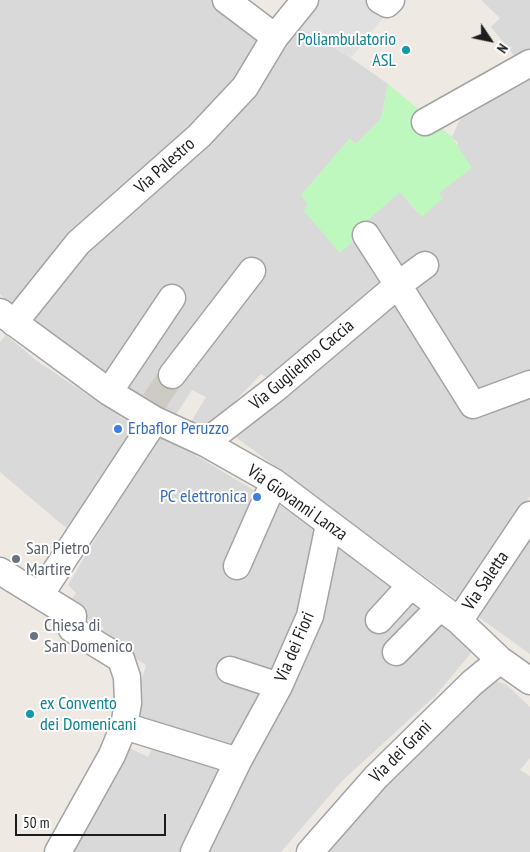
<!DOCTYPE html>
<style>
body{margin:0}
#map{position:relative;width:530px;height:852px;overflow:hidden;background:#eee9e2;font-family:"PT Sans Narrow",sans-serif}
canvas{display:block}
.north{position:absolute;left:465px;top:15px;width:50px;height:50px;-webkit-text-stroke:4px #fff;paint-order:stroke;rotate:124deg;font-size:14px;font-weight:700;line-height:20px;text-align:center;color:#1c1c1c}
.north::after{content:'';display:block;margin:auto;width:18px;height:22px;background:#1c1c1c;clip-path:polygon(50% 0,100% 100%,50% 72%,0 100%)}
.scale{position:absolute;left:15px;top:814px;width:151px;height:22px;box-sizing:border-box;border:2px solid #1c1c1c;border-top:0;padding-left:6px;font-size:15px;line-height:18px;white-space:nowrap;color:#1c1c1c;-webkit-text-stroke:4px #fff;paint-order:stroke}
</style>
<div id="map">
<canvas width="530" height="852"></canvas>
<div class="north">N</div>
<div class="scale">50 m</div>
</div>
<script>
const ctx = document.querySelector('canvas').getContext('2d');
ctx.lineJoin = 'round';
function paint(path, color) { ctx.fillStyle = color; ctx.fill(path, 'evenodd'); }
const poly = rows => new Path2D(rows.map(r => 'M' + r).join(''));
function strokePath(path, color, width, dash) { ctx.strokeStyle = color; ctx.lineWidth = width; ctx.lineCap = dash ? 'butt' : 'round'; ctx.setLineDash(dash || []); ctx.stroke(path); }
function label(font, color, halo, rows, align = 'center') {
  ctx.font = font + ' "PT Sans Narrow",sans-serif'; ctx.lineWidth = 4; ctx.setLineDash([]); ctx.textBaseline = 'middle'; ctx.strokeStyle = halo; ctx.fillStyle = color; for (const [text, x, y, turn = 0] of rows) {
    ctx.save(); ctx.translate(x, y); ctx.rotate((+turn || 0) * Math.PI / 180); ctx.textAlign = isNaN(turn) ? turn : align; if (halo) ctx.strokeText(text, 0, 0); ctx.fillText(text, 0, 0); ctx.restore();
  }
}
paint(poly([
 [0,0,217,0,261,35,238,81,17,310,0,294],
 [481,0,530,0,530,59,521,64,491,27,500,18],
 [296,25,351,58,388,84,381,119,356,144,349,139,308,204,340,252,359,236,389,285,276,383,261,374,204,434,189,425,206,397,192,390,175,416,112,378,28,320,88,241],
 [530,73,530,381,477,395,414,290,438,267,423,252,397,272,363,224,400,191,417,212,439,193,458,143,452,137,462,115],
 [397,300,458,400,530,393,530,496,458,601,230,433],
 [6,335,37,361,142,431,66,528,0,472,0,342],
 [158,433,319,529,304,615,275,676,217,665,216,670,267,692,230,751,130,722,146,665,98,637,104,628,83,617,86,609,71,600,76,593,68,585],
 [530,533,530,654,473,613],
 [331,539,426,613,436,619,472,652,436,695,342,781,281,852,200,852],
 [490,679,507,685,530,707,530,758,520,770,530,776,530,852,326,852,380,784],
 [155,742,227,768,188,852,67,852,130,748,148,757]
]), '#dad9d9');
paint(poly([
 [388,84,452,137,472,168,439,193,443,198,422,217,400,192,363,224,359,236,340,253,304,211,308,204,301,195,349,139,356,144,381,119]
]), '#bff8bf');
paint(poly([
 [315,0,364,0,386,14,351,58,296,25]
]), '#e0e0e0');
strokePath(poly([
 [154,402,172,375]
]), '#cecac4', 26, [26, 13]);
const minor = poly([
 [226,0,275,37],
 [380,0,387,4,391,0],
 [425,122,530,63],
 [366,235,398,285,425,265],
 [0,312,109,392,155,420,205,443,274,482,459,621,500,660,530,681],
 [14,323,78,243,199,136,245,87,275,37,305,0],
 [172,375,252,271],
 [109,392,172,298],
 [205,443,276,388,398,285,473,405,530,384],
 [237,566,274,482],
 [0,571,73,616,72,629,121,659,127,677,128,703,124,726,112,755,58,852],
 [40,595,155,420],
 [379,620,411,585],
 [459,621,530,515],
 [396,652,440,607],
 [230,670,279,686],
 [124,726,238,761,279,686,310,616,329,525],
 [194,852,238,761],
 [310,852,376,777,472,683,500,660]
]);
strokePath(minor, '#a3a3a3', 29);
strokePath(minor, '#fff', 26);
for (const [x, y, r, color] of [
 [406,50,5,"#0f9aa8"],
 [118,429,5,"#3f7fe0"],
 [257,497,5,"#3f7fe0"],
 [16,559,5,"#6b7280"],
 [34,636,5,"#6b7280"],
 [30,714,5,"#0f9aa8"]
]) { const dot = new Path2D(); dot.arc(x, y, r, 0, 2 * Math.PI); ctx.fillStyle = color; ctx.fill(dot); strokePath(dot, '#fff', 2); }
label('18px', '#0d838f', '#fff', [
 ["Poliambulatorio",396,40],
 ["ASL",396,61],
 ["ex Convento",40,704,"left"],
 ["dei Domenicani",40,725,"left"]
], 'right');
label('18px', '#1c1c1c', '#fff', [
 ["Via Palestro",165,166,-42],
 ["Via Guglielmo Caccia",302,365,-40],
 ["Via Giovanni Lanza",297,503,35],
 ["Via Saletta",486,581,-56],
 ["Via dei Fiori",295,647,-67],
 ["Via dei Grani",401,752,-45]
]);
label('18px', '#366cbe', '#fff', [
 ["Erbaflor Peruzzo",128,429],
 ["PC elettronica",247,497,"right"]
], 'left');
label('18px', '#5b616d', '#fff', [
 ["San Pietro",26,549],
 ["Martire",26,570],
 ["Chiesa di",44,626],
 ["San Domenico",44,647]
], 'left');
</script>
